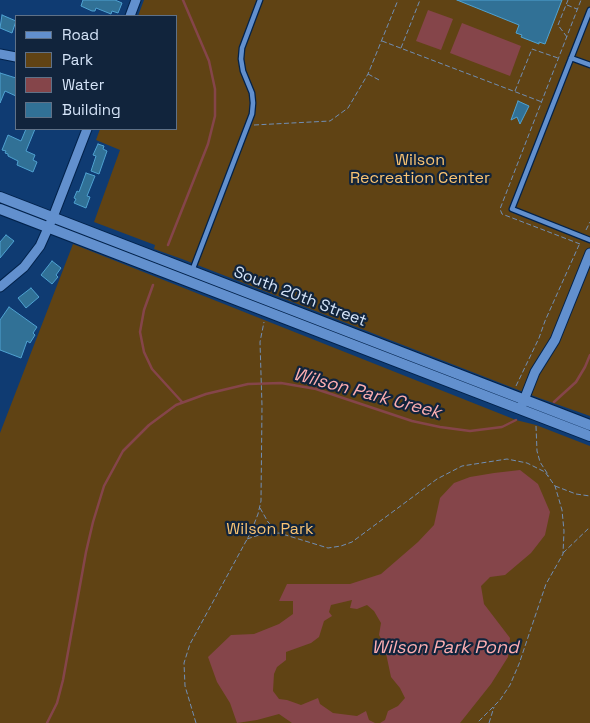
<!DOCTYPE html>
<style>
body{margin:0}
#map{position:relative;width:590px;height:723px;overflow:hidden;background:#0f3b72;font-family:"Space Grotesk",sans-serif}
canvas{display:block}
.legend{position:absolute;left:15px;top:15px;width:162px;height:115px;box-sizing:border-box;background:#11243c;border:1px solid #5f7187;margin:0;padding:6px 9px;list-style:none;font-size:15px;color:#d5e4f8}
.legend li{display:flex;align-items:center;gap:10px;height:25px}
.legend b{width:25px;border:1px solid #5f7187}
</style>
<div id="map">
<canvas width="590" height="723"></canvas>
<ul class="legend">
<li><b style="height:6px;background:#6290ce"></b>Road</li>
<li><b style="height:14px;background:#604314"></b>Park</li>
<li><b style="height:14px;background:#85454a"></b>Water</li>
<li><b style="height:14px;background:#317196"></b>Building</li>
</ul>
</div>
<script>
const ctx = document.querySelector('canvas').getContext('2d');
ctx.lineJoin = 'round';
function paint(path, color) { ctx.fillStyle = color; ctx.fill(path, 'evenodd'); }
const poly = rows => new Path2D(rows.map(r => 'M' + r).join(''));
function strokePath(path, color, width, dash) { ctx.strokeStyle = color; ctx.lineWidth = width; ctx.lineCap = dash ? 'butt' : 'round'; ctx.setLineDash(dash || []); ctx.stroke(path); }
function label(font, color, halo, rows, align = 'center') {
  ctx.font = font + ' "Space Grotesk",sans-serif'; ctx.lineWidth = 4.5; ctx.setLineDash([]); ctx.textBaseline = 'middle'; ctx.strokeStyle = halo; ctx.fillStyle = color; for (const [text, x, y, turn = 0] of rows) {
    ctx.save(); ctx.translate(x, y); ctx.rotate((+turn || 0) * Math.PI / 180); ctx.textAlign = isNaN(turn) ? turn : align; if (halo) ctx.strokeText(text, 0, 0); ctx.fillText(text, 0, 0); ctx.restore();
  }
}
paint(poly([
 [144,0,590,0,590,416,539,398,182,259,154,249,155,245,94,222,120,150,96,140,100,129,176,129,176,16,138,16],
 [73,244,516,420,536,425,590,446,590,723,0,723,0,433]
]), '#604314');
paint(poly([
 [428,10,453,19,441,50,416,41],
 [462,23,521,46,510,76,450,53],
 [520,470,538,484,550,512,545,535,531,553,505,575,490,577,481,586,484,604,510,638,508,657,491,684,460,723,380,723,385,720,388,711,398,706,405,698,400,688,391,677,384,644,379,635,381,623,374,611,367,605,357,609,350,608,352,600,331,605,329,612,332,616,324,621,319,637,311,643,286,652,286,660,277,667,274,674,273,691,279,699,287,700,301,705,318,698,320,704,333,713,357,716,366,711,369,720,375,723,292,723,279,714,257,720,237,723,230,703,217,682,208,657,231,635,254,634,279,624,293,614,293,601,279,601,287,584,350,584,381,574,418,542,434,525,440,498,454,483,470,477,494,473]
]), '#85454a');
strokePath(poly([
 [168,245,208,144,215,116,215,89,209,61,183,0],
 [153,285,144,310,140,332,144,352,152,369,182,402],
 [554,402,576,382,585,367,590,355],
 [47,723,57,703,63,680,86,552,93,522,104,486,123,451,149,425,176,405,206,394,248,384,281,383,316,389,412,421,440,427,470,431,502,427,516,420]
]), '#85454a', 2.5);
const building = poly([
 [83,0,115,0,122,3,118,13,112,11,111,14,96,8,95,11,92,11,81,6,83,0],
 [457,0,562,0,545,44,539,42,539,44,521,37,522,35,516,33,519,25,457,0],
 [2,15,16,21,12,33,0,28,2,15],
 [0,73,16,78,16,96,5,91,0,103,0,73],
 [518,101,529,106,520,124,517,117,511,120,518,101],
 [26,129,35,129,26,151,35,155,33,160,37,162,33,172,17,165,18,161,8,156,8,154,5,153,6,151,2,150,8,135,21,141,26,129],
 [98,144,104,146,103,149,107,151,99,174,91,171,96,156,93,155,98,144],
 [86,173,95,176,87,196,90,197,86,208,74,203,76,199,74,198,77,191,79,192,86,173],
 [6,235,14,241,0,258,0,242,6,235],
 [52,261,61,268,56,275,58,277,52,284,41,275,52,261],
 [31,288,39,297,26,308,18,298,31,288],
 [9,307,37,327,33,333,35,335,30,343,27,341,21,358,0,350,0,320,9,307]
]);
paint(building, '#317196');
strokePath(building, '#4fa2d1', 1);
const service = poly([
 [590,10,512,209,590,240],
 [571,58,590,65],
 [192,271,252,114,253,103,252,93,243,71,241,59,242,48,260,0]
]);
const minor = poly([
 [130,16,136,0],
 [0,54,16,57],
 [0,287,24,267,40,246,53,217,87,129],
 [522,405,535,372,555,340,590,253]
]);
const tertiary = poly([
 [0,197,590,425],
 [0,209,590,436]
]);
strokePath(service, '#02224b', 7);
strokePath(minor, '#02224b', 11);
strokePath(tertiary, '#02224b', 12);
strokePath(poly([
 [567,5,577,9],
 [567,37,558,25,568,0],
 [382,41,542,102],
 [401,48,420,0],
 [368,74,381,81],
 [515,91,532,49,558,58],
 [254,125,330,121,348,108,368,74,398,0],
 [586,230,590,222],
 [580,244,502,214,500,209,581,0],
 [516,386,539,338,545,321,579,245],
 [536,426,537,451,540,462,549,476],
 [555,486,576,494,590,496],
 [260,508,268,522,278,532],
 [247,539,259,535,279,533,328,548,341,546,352,542,437,479,462,466,507,459,527,463,545,472,555,486,562,510,564,531,563,554,546,584,519,664,510,685,500,700,477,723],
 [563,553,590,527],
 [196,723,185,686,184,663,190,644,251,532,258,514,261,501,262,406,260,342,264,322],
 [489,723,494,707]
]), '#718eb4', 1, [5, 2.5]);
strokePath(service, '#6290ce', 4.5);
strokePath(minor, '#6290ce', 9);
strokePath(tertiary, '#6290ce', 10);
label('16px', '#fac473', '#11243c', [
 ["Wilson",420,161],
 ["Recreation Center",420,179],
 ["Wilson Park",270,530]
]);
label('16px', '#d5e4f8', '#11243c', [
 ["South 20th Street",300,297,21]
]);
label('italic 18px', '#fdaeb1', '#11243c', [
 ["Wilson Park Creek",367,394,15],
 ["Wilson Park Pond",445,648]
]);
</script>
